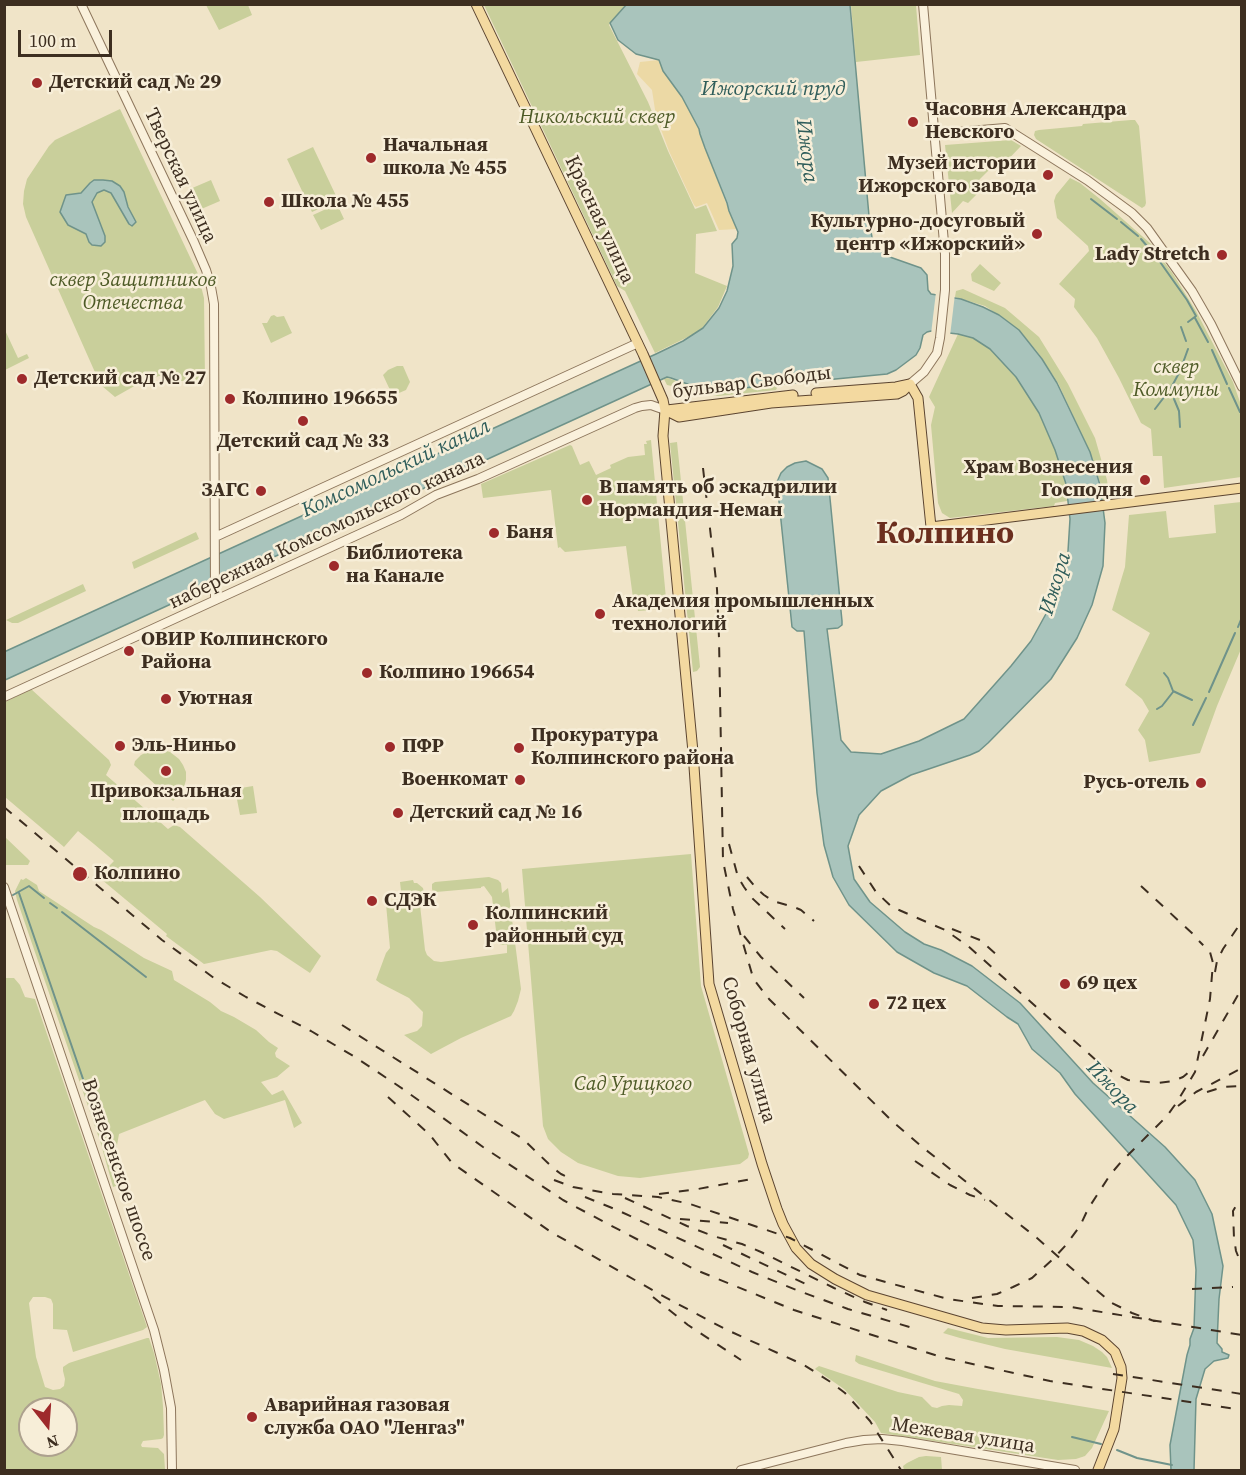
<!DOCTYPE html>
<meta charset="utf-8">
<style>
body{margin:0}
#map{position:relative;width:1246px;height:1475px;overflow:hidden;background:#f0e4c8;font-family:"Source Serif 4",serif}
canvas{display:block}
.frame{position:absolute;inset:0;border:6px solid #3d2e20;pointer-events:none}
.north{position:absolute;left:18px;top:1397px;width:60px;height:60px;box-sizing:border-box;background:#f7eed8;border:2px solid #ada18e;border-radius:50%;rotate:163deg;font-size:16px;font-weight:700;line-height:24px;text-align:center;color:#3d2e20}
.north::after{content:'';display:block;margin:auto;width:21px;height:27px;background:#9e2a2b;clip-path:polygon(50% 0,100% 100%,50% 72%,0 100%)}
.scale{position:absolute;left:18px;top:30px;width:94px;height:27px;box-sizing:border-box;border:3px solid #3d2e20;border-top:0;padding-left:8px;font-size:18px;line-height:21px;white-space:nowrap;color:#3d2e20;-webkit-text-stroke:4px #f7eed8;paint-order:stroke}
</style>
<div id="map">
<canvas width="1246" height="1475"></canvas>
<div class="frame"></div>
<div class="north">N</div>
<div class="scale">100 m</div>
</div>
<script>
const ctx = document.querySelector('canvas').getContext('2d');
ctx.lineJoin = 'round';
function paint(path, color) { ctx.fillStyle = color; ctx.fill(path, 'evenodd'); }
const poly = rows => new Path2D(rows.map(r => 'M' + r).join(''));
function strokePath(path, color, width, dash) { ctx.strokeStyle = color; ctx.lineWidth = width; ctx.lineCap = dash ? 'butt' : 'round'; ctx.setLineDash(dash || []); ctx.stroke(path); }
function label(font, color, halo, rows, align = 'center') {
  ctx.font = font + ' "Source Serif 4",serif'; ctx.lineWidth = 5; ctx.setLineDash([]); ctx.textBaseline = 'middle'; ctx.strokeStyle = halo; ctx.fillStyle = color; for (const [text, x, y, turn = 0] of rows) {
    ctx.save(); ctx.translate(x, y); ctx.rotate((+turn || 0) * Math.PI / 180); ctx.textAlign = isNaN(turn) ? turn : align; if (halo) ctx.strokeText(text, 0, 0); ctx.fillText(text, 0, 0); ctx.restore();
  }
}
paint(poly([
 [206,5,248,5,252,15,219,30],
 [484,5,625,5,609,25,648,102,668,151,695,209,706,205,717,231,696,234,695,273,727,286,718,307,703,327,696,333,655,353,625,291,617,286],
 [851,5,916,5,920,55,856,62],
 [120,109,198,274,204,298,205,381,174,381,168,376,159,376,138,384,115,397,102,386,98,379,26,217,23,204,24,191,27,179,49,146,55,140],
 [1131,120,1135,120,1139,126,1146,203,1145,206,1142,208,1036,139,1034,135,1035,131,1039,130,1082,126,1083,124],
 [1011,140,1021,146,998,170,993,166,976,183,982,189,968,203,963,201,952,213,945,145],
 [313,147,338,200,312,212,287,159],
 [1070,178,1080,183,1100,199,1151,244,1173,274,1196,311,1233,382,1241,405,1241,477,1164,488,1162,456,1153,456,1151,429,1141,423,1119,378,1097,338,1074,307,1075,299,1059,284,1089,251,1088,246,1057,218,1054,201,1056,195],
 [211,180,220,201,199,210,190,189],
 [337,204,344,219,321,230,313,215],
 [980,264,1001,283,994,291,972,281,971,274],
 [963,289,1005,308,1039,337,1068,384,1095,438,1107,480,1109,495,1107,499,1102,500,1101,485,1090,452,1058,383,1039,354,1021,332,1006,320,985,306,955,297,956,291],
 [274,315,277,317,284,316,292,333,271,343,262,323,267,323,271,316],
 [4,328,18,358,27,354,29,358,5,370],
 [958,334,973,338,990,349,1016,376,1039,413,1055,450,1066,484,1067,501,1055,503,1054,506,950,518,942,513,938,503,931,425,935,407,929,397],
 [397,366,403,366,410,382,406,390,399,393,393,392,390,390,383,375,388,370],
 [667,378,710,391,776,385,777,388,776,390,718,396,667,385,664,379],
 [651,440,667,609,638,611,636,598,633,598,626,546,565,552,560,547,558,548,551,490,483,498,481,484,570,445,572,446,580,465,589,461,596,475,611,468,610,465,628,457,645,455,644,444,647,444,646,441],
 [677,442,700,667,697,671,693,672,670,443],
 [1241,502,1241,649,1217,706,1200,753,1149,762,1145,740,1138,730,1149,711,1142,699,1125,685,1150,633,1112,610,1125,567,1129,515,1166,511,1169,538,1216,533,1214,505],
 [196,532,199,539,134,569,132,562],
 [83,584,86,591,18,623,12,623,6,620],
 [31,689,109,760,111,765,106,775,168,829,174,825,180,827,260,897,321,956,310,973,277,951,271,950,204,964,166,936,167,934,101,879,105,875,100,871,102,868,105,870,114,861,94,844,78,831,64,847,5,797,5,702],
 [153,749,160,749,170,752,179,759,183,765,186,772,186,780,184,787,180,794,173,801,134,765,135,761,141,755],
 [253,786,257,813,240,815,235,789],
 [5,837,27,858,30,861,28,865,6,865,5,860],
 [691,854,701,986,749,1154,748,1158,740,1164,640,1178,618,1176,578,1163,561,1152,548,1139,543,1126,522,869],
 [489,877,498,880,501,883,502,893,508,888,521,989,518,1001,514,1011,511,1016,461,1038,431,1054,404,1035,417,1031,422,1026,423,1012,409,998,380,983,376,980,386,953,390,948,386,904,394,903,395,909,403,908,400,882,413,880,414,883,417,883,423,888,424,893,420,905,425,950,427,955,434,961,441,962,507,953,507,945,501,945,496,942,496,940,497,939,492,897,484,886,481,887,481,888,436,892,433,892,432,889,432,884,435,882],
 [26,878,37,885,39,891,94,927,101,930,144,958,172,971,174,980,210,1002,221,1011,234,1017,256,1030,269,1042,278,1048,275,1053,276,1057,290,1066,277,1077,261,1082,272,1095,283,1090,302,1123,294,1128,285,1100,224,1119,215,1114,205,1100,119,1134,114,1162,122,1184,113,1187,101,1144,17,900,15,891,21,879,23,880],
 [4,978,14,978,20,985,25,997,35,999,147,1327,143,1330,73,1352,67,1330,53,1329,53,1304,51,1299,45,1297,33,1297,29,1303,33,1335,36,1357,45,1387,53,1390,60,1389,64,1386,65,1379,63,1371,63,1367,69,1363,147,1338,149,1338,154,1353,161,1384,163,1406,164,1435,163,1438,161,1439,143,1441,141,1445,142,1447,158,1448,164,1454,165,1470,5,1470],
 [30,1409,66,1409,66,1445,30,1445],
 [948,1328,988,1338,1057,1337,1079,1340,1093,1346,1102,1352,1107,1357,1112,1368,1005,1349,960,1338,943,1333],
 [856,1355,935,1381,978,1389,1109,1411,1092,1448,1085,1456,1076,1459,1058,1460,881,1433,875,1422,844,1389,815,1369,816,1368,819,1366,898,1392,922,1397,932,1407,937,1408,942,1406,949,1405,962,1406,963,1400,959,1394,859,1364,855,1361],
 [926,1456,941,1457,942,1470,904,1470,903,1466,907,1463,919,1457]
]), '#c9cf9b');
paint(poly([
 [659,60,663,71,682,97,699,129,700,134,729,211,738,229,719,230,707,203,696,207,694,205,669,151,656,116,652,90,637,74,640,62]
]), '#ecd9a5');
const water = poly([
 [626,5,850,5,870,227,872,237,877,248,887,256,921,268,927,275,928,290,931,294,961,299,983,307,999,315,1019,330,1042,359,1057,383,1090,452,1100,485,1105,523,1103,566,1092,605,1077,638,1051,679,988,743,979,751,970,755,911,775,881,791,859,815,848,846,854,879,870,902,905,932,924,944,941,950,972,966,1020,1003,1093,1083,1165,1147,1195,1180,1212,1214,1223,1266,1219,1299,1217,1343,1222,1349,1222,1352,1229,1355,1228,1358,1214,1361,1205,1369,1196,1399,1194,1470,1171,1470,1170,1445,1187,1355,1190,1345,1190,1339,1194,1328,1196,1270,1193,1240,1176,1205,1075,1094,1060,1073,1032,1049,1018,1024,1007,1017,967,986,934,973,897,952,849,905,833,877,824,845,817,793,804,631,797,631,792,627,777,482,781,473,787,467,795,463,806,461,822,469,828,478,842,621,842,625,838,628,827,629,841,740,851,752,881,754,919,741,964,719,1011,666,1031,641,1047,612,1067,567,1070,519,1066,484,1055,450,1039,413,1016,377,990,349,973,338,958,334,931,331,927,332,923,335,920,348,916,355,896,370,887,374,712,391,704,390,671,378,667,377,5,680,4,652,656,354,683,341,703,328,719,308,727,291,733,266,732,244,737,238,738,232,729,211,727,203,705,148,700,134,699,129,682,97,663,71,659,60,636,54,618,40,610,23,626,5],
 [94,180,103,180,112,181,120,186,124,192,128,207,136,222,132,226,129,224,111,193,104,190,97,193,92,202,105,236,105,242,101,246,92,245,89,242,86,234,68,225,60,212,66,195,81,193,90,183,94,180]
]);
paint(water, '#a9c4bc');
strokePath(water, '#6f938a', 1.5);
paint(poly([
 [936,292,955,294,950,336,931,334]
]), '#f0e4c8');
strokePath(poly([
 [1091,199,1117,219],
 [1121,222,1138,236],
 [1141,239,1147,246],
 [1153,252,1187,300,1196,316,1188,322],
 [1195,318,1208,342],
 [1181,327,1186,341],
 [1212,350,1227,384],
 [1171,388,1180,371,1188,349],
 [1229,388,1240,412],
 [1174,399,1179,411,1180,427],
 [1155,409,1168,392],
 [1238,627,1242,617],
 [1164,673,1168,678,1173,691,1192,700],
 [1209,692,1235,633],
 [1157,709,1162,706,1173,692],
 [1193,725,1206,698],
 [19,893,103,1137],
 [13,895,29,886,44,898],
 [50,903,57,908],
 [62,912,146,977],
 [1072,1437,1101,1444],
 [1117,1450,1137,1458,1172,1465]
]), '#6f938a', 2);
const minor = poly([
 [81,4,194,242,206,270,211,287,214,304,215,600],
 [934,134,1005,128,1087,180,1132,213,1147,228,1192,291,1211,324,1242,387],
 [910,384,924,372,937,353,940,338,945,290,945,254,923,4],
 [215,537,638,343],
 [4,697,401,515,436,495,478,479,635,408,642,406,651,405,665,410],
 [4,887,154,1330,164,1370,171,1408,172,1470],
 [741,1470,846,1443,864,1440,882,1439,902,1441,1075,1470]
]);
const major = poly([
 [476,4,643,354,663,400,665,410,663,436,693,752,709,984,762,1164,777,1209,783,1224,796,1248,811,1264,835,1279,867,1295,982,1328,1006,1330,1067,1328,1083,1331,1102,1340,1115,1352,1121,1367,1122,1378,1114,1429,1098,1470],
 [910,384,918,398,931,527,1242,488],
 [816,393,896,387,910,384],
 [665,410,679,417,771,403,897,394,903,391,910,384],
 [667,410,793,395]
]);
strokePath(minor, '#8d765c', 10);
strokePath(major, '#5b4430', 11);
strokePath(minor, '#faf1dc', 8);
strokePath(major, '#f3d9a0', 9);
strokePath(poly([
 [703,468,717,589,719,638,723,861,733,909,752,974,755,981,769,999,892,1121,921,1146,1037,1238,1095,1289,1112,1303,1132,1313,1154,1321],
 [4,807,162,940,214,978,246,997,311,1031,355,1057,403,1089,483,1147,563,1200,606,1223,696,1270,794,1310,941,1357,1050,1381,1242,1410],
 [729,844,738,877,744,887,752,898,785,929],
 [859,866,876,892,892,907,945,930,968,946,1097,1061,1114,1073,1128,1080,1158,1083,1173,1081,1183,1077,1190,1071,1194,1066],
 [747,877,756,888,764,895,773,901,794,907,801,910,814,921],
 [1141,886,1193,934],
 [952,929,980,940,997,955],
 [744,936,761,957,804,998],
 [1215,972,1217,961,1223,949,1242,921],
 [342,1025,523,1139,553,1168,561,1174,573,1180],
 [1203,1056,1242,988],
 [1207,1092,1223,1087,1242,1086],
 [388,1097,430,1135,452,1163,551,1232,661,1295,725,1329,804,1365,829,1381,845,1393,870,1421,901,1470],
 [1178,1106,1196,1092,1242,1068],
 [915,1161,950,1185,970,1195,985,1200],
 [554,1180,573,1187,589,1190,613,1194,658,1197,690,1204,790,1238,860,1275,948,1299,998,1306,1071,1307,1242,1335],
 [659,1194,698,1189,757,1178],
 [585,1197,617,1210,752,1272,799,1291,848,1309,913,1328],
 [625,1198,687,1226,713,1236,742,1244,761,1252,834,1288,865,1302,887,1310],
 [680,1219,728,1223],
 [723,1245,810,1286],
 [1238,1256,1236,1251,1234,1238,1233,1211,1237,1204,1242,1199],
 [1192,1289,1233,1287],
 [653,1297,688,1325,741,1360],
 [972,1298,997,1294,1013,1287,1032,1278,1053,1259,1066,1245,1080,1226,1088,1209,1110,1175,1121,1162,1167,1116,1177,1102,1195,1072,1210,999,1213,963,1210,952,1199,941],
 [1113,1374,1242,1394]
]), '#3d2e20', 2, [10, 10]);
for (const [x, y, r, color] of [
 [37,83,6,"#9e2a2b"],
 [913,122,6,"#9e2a2b"],
 [371,158,6,"#9e2a2b"],
 [1048,175,6,"#9e2a2b"],
 [269,202,6,"#9e2a2b"],
 [1037,234,6,"#9e2a2b"],
 [1222,255,6,"#9e2a2b"],
 [22,379,6,"#9e2a2b"],
 [230,399,6,"#9e2a2b"],
 [303,421,6,"#9e2a2b"],
 [1145,480,6,"#9e2a2b"],
 [261,491,6,"#9e2a2b"],
 [587,500,6,"#9e2a2b"],
 [494,533,6,"#9e2a2b"],
 [334,566,6,"#9e2a2b"],
 [600,614,6,"#9e2a2b"],
 [129,651,6,"#9e2a2b"],
 [367,673,6,"#9e2a2b"],
 [166,699,6,"#9e2a2b"],
 [120,746,6,"#9e2a2b"],
 [390,747,6,"#9e2a2b"],
 [519,748,6,"#9e2a2b"],
 [166,771,6,"#9e2a2b"],
 [520,780,6,"#9e2a2b"],
 [1201,783,6,"#9e2a2b"],
 [398,813,6,"#9e2a2b"],
 [80,874,8,"#9e2a2b"],
 [372,901,6,"#9e2a2b"],
 [473,925,6,"#9e2a2b"],
 [1065,984,6,"#9e2a2b"],
 [874,1004,6,"#9e2a2b"],
 [252,1417,6,"#9e2a2b"]
]) { const dot = new Path2D(); dot.arc(x, y, r, 0, 2 * Math.PI); ctx.fillStyle = color; ctx.fill(dot); strokePath(dot, '#f7eed8', 2); }
label('bold 20px', '#3d2e20', '#f7eed8', [
 ["Детский сад № 29",49,83],
 ["Часовня Александра",925,110],
 ["Невского",925,133],
 ["Начальная",383,146],
 ["школа № 455",383,169],
 ["Музей истории",1036,164,"right"],
 ["Ижорского завода",1036,187,"right"],
 ["Школа № 455",281,202],
 ["Культурно-досуговый",1025,222,"right"],
 ["центр «Ижорский»",1025,245,"right"],
 ["Lady Stretch",1210,255,"right"],
 ["Детский сад № 27",34,379],
 ["Колпино 196655",242,399],
 ["Детский сад № 33",303,442,"center"],
 ["Храм Вознесения",1133,468,"right"],
 ["Господня",1133,491,"right"],
 ["В память об эскадрилии",599,488],
 ["Нормандия-Неман",599,511],
 ["ЗАГС",249,491,"right"],
 ["Баня",506,533],
 ["Библиотека",346,554],
 ["на Канале",346,577],
 ["Академия промышленных",612,602],
 ["технологий",612,625],
 ["ОВИР Колпинского",141,640],
 ["Района",141,663],
 ["Колпино 196654",379,673],
 ["Уютная",178,699],
 ["Прокуратура",531,736],
 ["Колпинского района",531,759],
 ["Эль-Ниньо",132,746],
 ["ПФР",402,747],
 ["Военкомат",508,780,"right"],
 ["Русь-отель",1189,783,"right"],
 ["Привокзальная",166,792,"center"],
 ["площадь",166,815,"center"],
 ["Детский сад № 16",410,813],
 ["Колпино",94,874],
 ["СДЭК",384,901],
 ["Колпинский",485,914],
 ["районный суд",485,937],
 ["69 цех",1077,984],
 ["72 цех",886,1004],
 ["Аварийная газовая",264,1406],
 ["служба ОАО \"Ленгаз\"",264,1429]
], 'left');
label('italic 20px', '#4d5a26', '#f7eed8', [
 ["Никольский сквер",597,118],
 ["сквер Защитников",133,281],
 ["Отечества",133,304],
 ["сквер",1176,368],
 ["Коммуны",1176,391],
 ["Сад Урицкого",633,1085]
]);
label('20px', '#3d2e20', '#f7eed8', [
 ["Тверская улица",180,176,65],
 ["Красная улица",599,220,65],
 ["бульвар Свободы",752,383,-7],
 ["набережная Комсомольского канала",327,531,-25],
 ["Соборная улица",748,1050,74],
 ["Вознесенское шоссе",118,1170,71],
 ["Межевая улица",963,1436,9]
]);
label('italic 21px', '#2f5d5a', '#f7eed8', [
 ["Ижорский пруд",773,90],
 ["Ижора",806,151,83],
 ["Комсомольский канал",396,469,-25],
 ["Ижора",1056,584,-73],
 ["Ижора",1112,1088,46]
]);
label('bold 32px', '#6b2e1e', '#f7eed8', [
 ["Колпино",945,535]
]);
</script>
